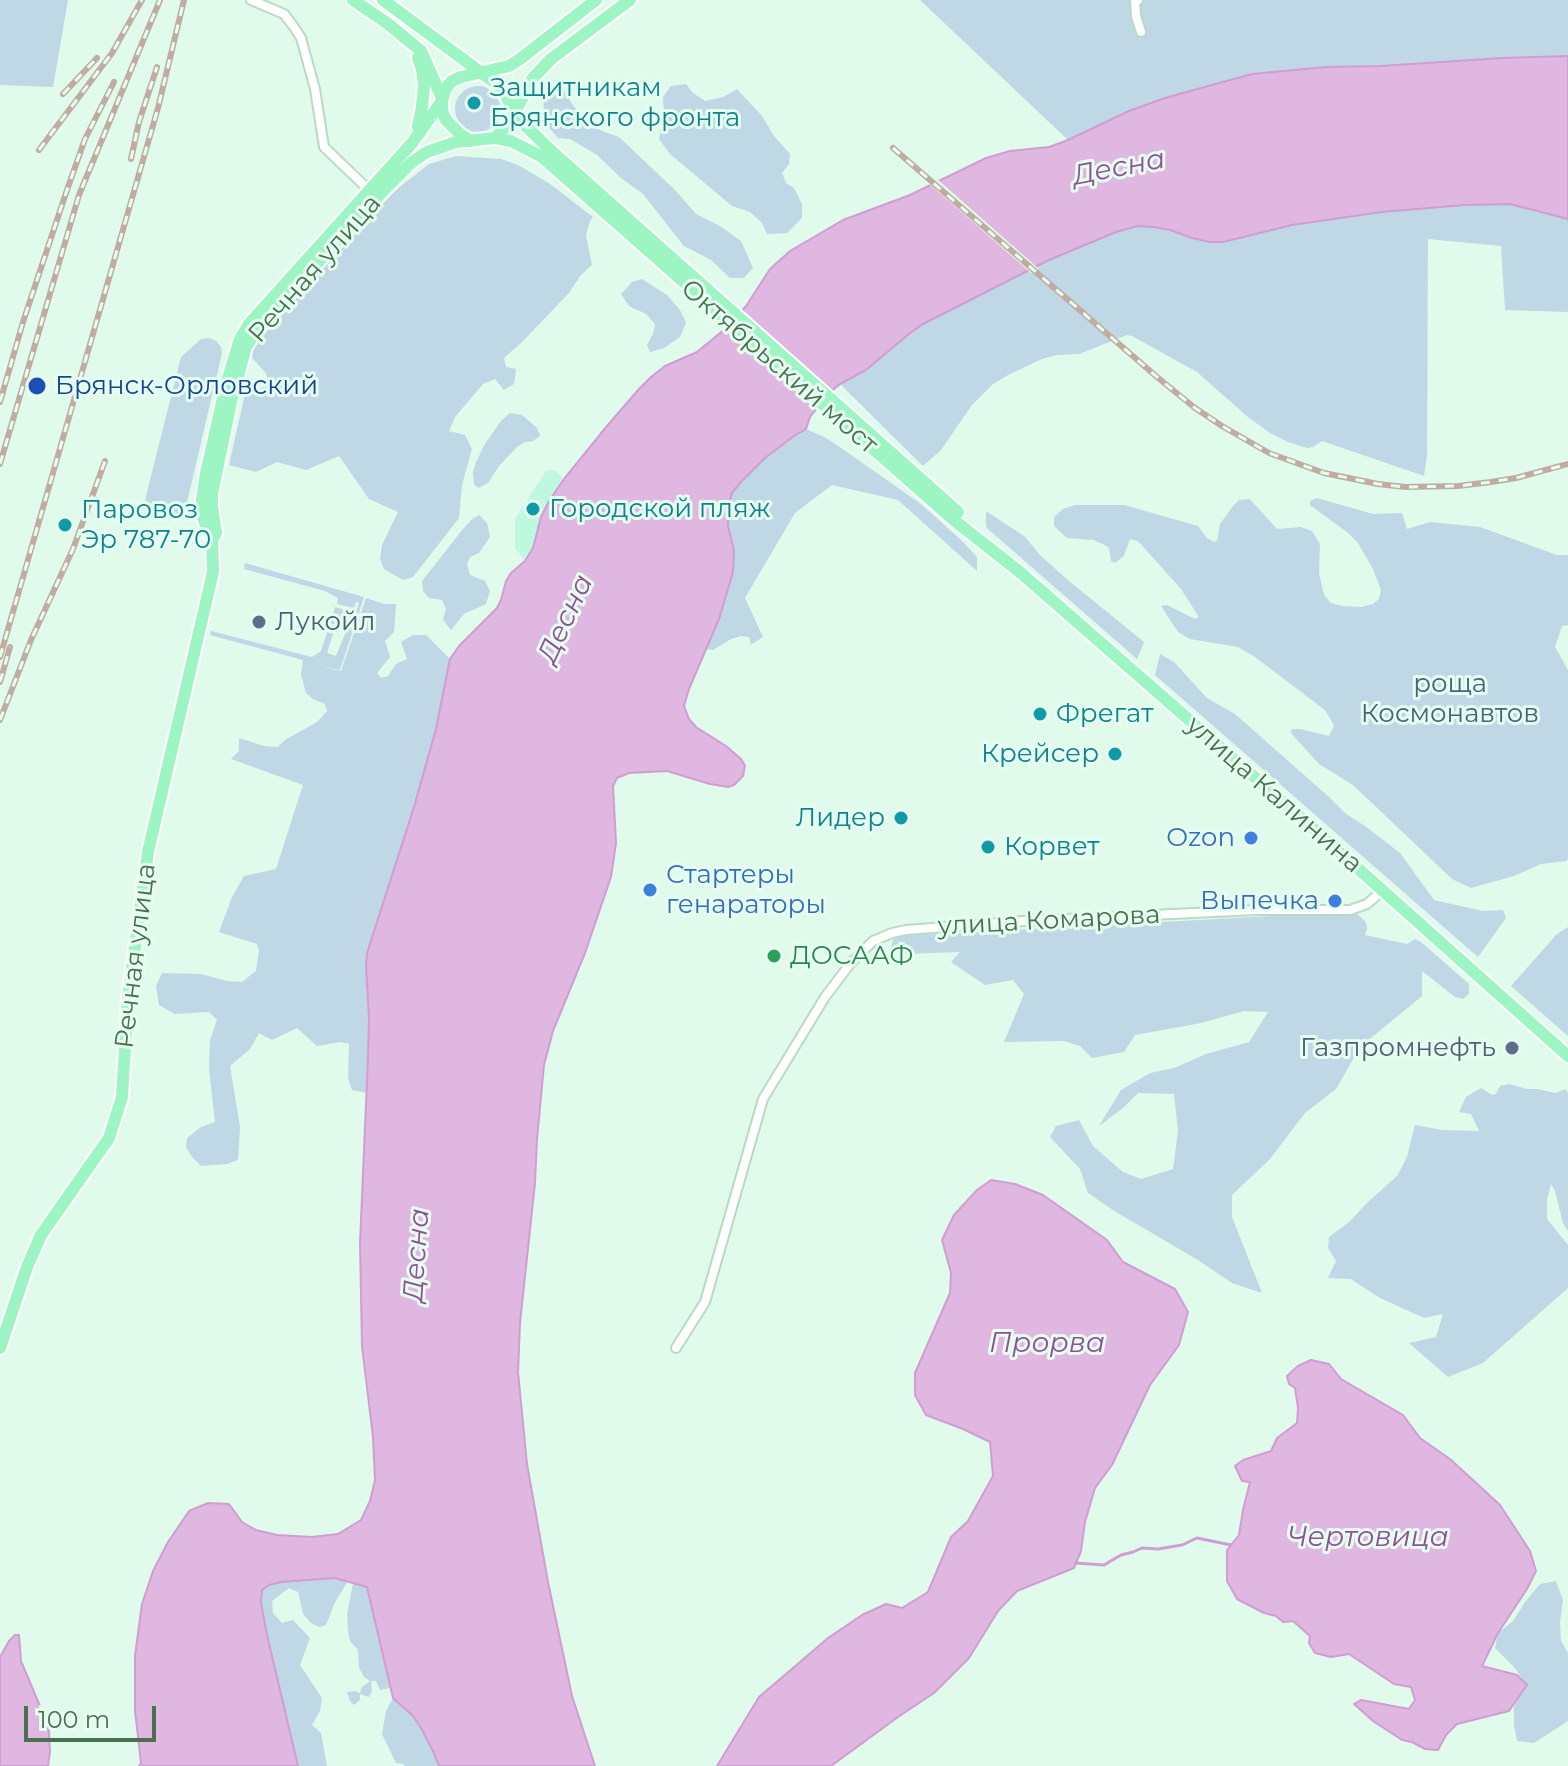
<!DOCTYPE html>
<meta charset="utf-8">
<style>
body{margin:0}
#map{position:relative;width:1568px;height:1766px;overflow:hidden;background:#e0faeb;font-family:Montserrat,sans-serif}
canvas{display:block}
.scale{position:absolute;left:24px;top:1706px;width:132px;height:36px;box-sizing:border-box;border:4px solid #4a6f50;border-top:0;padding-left:10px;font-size:24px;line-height:28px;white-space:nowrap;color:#4a6f50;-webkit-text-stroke:6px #e6fef0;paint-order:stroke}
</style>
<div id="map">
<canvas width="1568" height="1766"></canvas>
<div class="scale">100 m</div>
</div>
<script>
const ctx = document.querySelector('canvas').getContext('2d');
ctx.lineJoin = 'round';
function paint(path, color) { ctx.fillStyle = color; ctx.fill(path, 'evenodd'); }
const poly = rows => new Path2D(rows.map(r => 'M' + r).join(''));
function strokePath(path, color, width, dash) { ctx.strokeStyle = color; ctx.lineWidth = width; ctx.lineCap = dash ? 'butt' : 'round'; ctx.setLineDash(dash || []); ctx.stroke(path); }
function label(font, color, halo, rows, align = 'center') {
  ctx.font = font + ' Montserrat,sans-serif'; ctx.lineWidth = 6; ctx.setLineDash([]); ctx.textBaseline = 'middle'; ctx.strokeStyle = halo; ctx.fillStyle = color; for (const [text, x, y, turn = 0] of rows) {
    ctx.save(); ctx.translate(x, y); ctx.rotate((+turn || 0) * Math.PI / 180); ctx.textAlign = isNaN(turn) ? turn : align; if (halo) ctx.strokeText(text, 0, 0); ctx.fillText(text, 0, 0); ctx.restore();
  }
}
paint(poly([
 [0,0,68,0,53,87,0,85],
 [920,0,1568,0,1568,56,1502,58,1381,66,1326,67,1252,74,1165,98,1092,128,1068,140],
 [686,84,693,93,705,101,723,97,737,89,762,116,774,136,790,154,789,164,782,173,786,183,794,188,802,204,802,218,787,233,767,234,762,223,750,212,732,206,670,154,659,139,664,113,663,97,671,86],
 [555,85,566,92,572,104,589,123,602,131,619,137,675,190,696,214,720,226,741,241,753,268,744,278,730,278,711,260,684,246,643,194,621,178,597,155,570,139,558,138,543,121,544,98],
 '455 109a23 23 0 1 1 46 0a23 23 0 1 1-46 0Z',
 [456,156,501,159,518,165,550,184,593,217,590,221,586,235,592,265,580,276,569,293,522,342,504,358,506,367,516,369,514,384,504,390,495,379,483,384,455,417,449,431,465,435,472,449,462,485,459,518,413,577,403,580,384,569,380,559,382,545,398,512,369,499,339,456,306,470,277,462,256,472,229,465,245,394,258,391,264,386,268,380,266,373,253,359,250,349,260,335,396,190,429,164],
 [1510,204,1568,219,1568,312,1505,310,1501,246,1428,239,1427,455,1424,476,1322,441,1313,447,1307,448,1288,442,1270,433,1248,417,1197,372,1132,336,1127,335,1079,354,1057,355,1042,359,1008,375,993,384,972,405,941,450,923,466,840,384,866,370,909,334,923,324,1049,260,1116,232,1138,226,1154,227,1170,230,1192,238,1222,242,1292,225,1382,212,1435,207],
 [642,279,667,295,680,310,686,323,680,337,664,348,650,352,647,345,653,334,655,324,646,314,629,306,621,294,632,282],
 [209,338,216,341,221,347,222,353,184,515,144,504,181,357,201,339],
 [510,413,522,415,537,428,540,436,533,441,525,442,517,447,499,466,488,483,478,488,474,484,473,472,477,460,485,444,501,421],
 [806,429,826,438,844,450,921,504,962,541,977,557,977,571,898,500,832,485,795,513,745,598,763,637,751,645,749,637,741,636,731,639,713,650,706,649,719,619,733,572,734,551,728,526,728,509,732,493,765,458,794,436],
 [1317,498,1373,514,1402,513,1407,529,1430,522,1480,527,1557,555,1568,555,1568,625,1562,626,1555,647,1568,670,1568,859,1566,861,1541,864,1514,876,1471,888,1452,879,1353,785,1319,764,1291,733,1292,729,1300,729,1329,736,1334,725,1325,710,1255,657,1238,647,1190,639,1178,632,1161,606,1167,605,1195,619,1199,617,1197,614,1181,589,1138,541,1130,539,1124,556,1115,563,1111,561,1109,548,1105,545,1093,540,1067,538,1054,526,1054,517,1063,509,1075,505,1124,505,1198,526,1207,538,1214,542,1217,541,1220,524,1233,506,1239,500,1250,499,1277,529,1301,527,1312,531,1320,544,1319,573,1324,595,1331,603,1342,606,1361,607,1373,604,1379,599,1381,590,1373,569,1358,543,1348,533,1310,505,1310,501],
 [986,511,1024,536,1041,556,1069,581,1144,642,1137,659,988,529,986,526],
 [479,515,487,523,490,537,479,553,470,557,467,564,470,575,485,581,490,591,486,604,464,614,451,630,443,620,446,609,442,600,429,598,423,591,422,581,463,529,472,519],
 [245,563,364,597,340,670,317,665,341,671,366,598,384,604,396,604,394,632,385,641,390,657,377,673,381,678,388,676,396,664,407,659,401,642,413,635,426,635,450,659,436,729,414,807,367,953,366,986,369,1018,367,1093,352,1090,348,1078,349,1044,341,1042,317,1046,297,1028,272,1040,259,1033,250,1049,230,1066,240,1127,238,1160,227,1164,201,1166,193,1158,186,1148,187,1138,201,1127,215,1122,209,1068,210,1040,217,1020,209,1012,175,1014,159,1005,156,986,162,973,201,974,227,981,242,982,256,971,259,951,257,944,219,932,232,897,244,876,276,869,303,785,231,759,239,751,239,738,264,746,278,747,285,740,317,722,327,711,325,704,313,699,306,693,301,675,303,660,210,635,211,631,312,657,321,651,327,632,333,634,327,653,336,656,351,619,347,618,343,628,330,623,335,607,355,613,359,603,356,602,354,608,337,604,338,598,325,591,244,569],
 [1160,654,1174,662,1207,698,1235,714,1329,797,1346,814,1365,826,1400,853,1434,900,1483,911,1503,910,1506,918,1478,957,1155,675],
 [1357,914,1366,922,1367,928,1365,935,1407,944,1415,939,1421,942,1469,984,1469,994,1463,999,1455,997,1422,971,1422,996,1360,1047,1336,1089,1305,1113,1270,1159,1232,1195,1232,1217,1262,1293,1232,1283,1198,1260,1116,1212,1088,1193,1080,1169,1050,1137,1056,1126,1079,1120,1093,1146,1123,1172,1141,1179,1173,1169,1178,1131,1174,1094,1138,1093,1123,1108,1099,1126,1121,1090,1150,1073,1174,1068,1206,1054,1249,1042,1268,1012,1244,1011,1201,1023,1135,1035,1124,1052,1092,1058,1080,1046,1064,1041,1004,1042,1024,994,1013,980,985,985,951,962,960,952,905,954,894,951,891,947,893,940,900,936,1291,915],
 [1568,927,1568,1036,1511,986,1557,934],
 [1509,1084,1527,1089,1537,1089,1556,1093,1565,1089,1568,1092,1568,1231,1563,1223,1555,1191,1551,1184,1547,1200,1547,1219,1568,1245,1568,1288,1483,1363,1448,1377,1409,1343,1436,1337,1443,1314,1424,1318,1380,1298,1351,1279,1328,1278,1336,1261,1328,1248,1329,1237,1349,1222,1369,1201,1397,1176,1407,1157,1415,1125,1442,1130,1479,1131,1471,1114,1459,1112,1466,1097,1481,1088,1492,1095,1496,1094,1500,1086],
 [335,1578,348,1581,335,1602,326,1625,319,1627,311,1623,303,1614,298,1592,289,1588,272,1601,273,1613,282,1623,293,1620,310,1638,300,1665,322,1698,320,1711,312,1725,321,1733,327,1766,298,1766,267,1635,261,1603,262,1590,269,1585,281,1582],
 [1556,1581,1563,1600,1560,1622,1561,1641,1568,1653,1568,1721,1534,1743,1517,1741,1514,1725,1514,1707,1526,1685,1515,1668,1495,1648,1498,1633,1513,1621,1525,1602,1540,1584],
 [353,1583,367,1586,390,1688,380,1690,376,1681,371,1681,372,1691,369,1697,360,1694,360,1700,354,1705,350,1701,347,1692,355,1691,360,1693,362,1687,370,1681,364,1677,359,1668,358,1650,350,1641,348,1631,347,1615],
 [393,1698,413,1716,421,1728,434,1753,439,1766,405,1766,404,1764,396,1763,382,1734,386,1711]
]), '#c0d7e6');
paint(poly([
 [553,470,564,479,549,501,533,548,525,561,515,548,515,519,546,471]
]), '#bdf8df');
const water = poly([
 [1568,56,1568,219,1510,204,1465,205,1382,212,1292,225,1223,242,1210,242,1192,238,1170,230,1154,227,1138,226,1116,232,1049,260,923,324,909,334,866,370,840,384,828,394,810,417,806,429,794,436,765,458,741,482,732,493,728,509,728,526,734,551,733,572,719,619,689,689,684,706,689,719,696,727,726,746,741,759,745,766,743,776,734,785,728,787,710,784,667,771,629,773,617,778,613,786,616,843,611,877,585,953,553,1031,544,1065,537,1139,535,1183,520,1323,518,1372,527,1464,548,1582,572,1696,595,1766,439,1766,434,1753,421,1728,413,1716,393,1698,367,1587,335,1578,281,1582,269,1585,262,1590,261,1603,267,1635,298,1766,139,1766,141,1763,135,1711,135,1656,142,1604,153,1571,168,1542,189,1511,208,1503,229,1504,242,1522,256,1530,277,1535,312,1537,338,1534,361,1520,370,1501,375,1480,373,1437,362,1346,360,1243,368,1058,369,1018,366,967,367,953,414,807,436,729,450,659,459,646,497,608,501,600,506,581,511,573,525,561,533,548,541,517,549,501,564,479,607,426,639,389,651,377,665,366,697,352,731,324,746,306,770,269,790,251,843,220,910,195,986,158,1010,151,1049,147,1068,140,1129,111,1165,98,1252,74,1326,67,1381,66,1502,58,1568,56],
 [991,1180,1015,1184,1043,1195,1107,1240,1123,1262,1175,1289,1188,1312,1179,1345,1150,1385,1112,1465,1095,1488,1085,1522,1081,1551,1074,1568,1017,1591,998,1611,969,1658,934,1693,898,1717,831,1766,717,1766,759,1697,828,1638,862,1615,886,1604,902,1608,928,1592,951,1537,968,1521,993,1476,990,1442,963,1429,926,1415,915,1395,915,1373,950,1293,951,1273,942,1240,954,1215,977,1190,991,1180],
 [1311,1360,1329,1364,1341,1379,1403,1415,1420,1438,1450,1459,1500,1505,1530,1551,1536,1571,1527,1589,1498,1633,1482,1666,1517,1675,1527,1685,1509,1711,1457,1724,1446,1735,1438,1750,1425,1749,1412,1742,1402,1740,1373,1721,1354,1704,1361,1700,1409,1709,1415,1700,1411,1687,1394,1684,1349,1654,1331,1657,1315,1653,1309,1643,1310,1636,1293,1621,1283,1622,1276,1616,1264,1613,1237,1599,1227,1581,1227,1550,1239,1535,1243,1510,1250,1482,1242,1481,1235,1466,1243,1460,1271,1451,1277,1438,1297,1423,1298,1408,1295,1388,1289,1384,1287,1376,1298,1366,1311,1360],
 [15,1635,19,1635,21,1661,45,1718,49,1732,50,1752,48,1766,0,1766,0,1657,9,1641,15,1635]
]);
paint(water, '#dfb7e1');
strokePath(water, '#d09ed2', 2);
paint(poly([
 [936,178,1039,269,1031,273,927,182]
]), '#e0faeb');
strokePath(poly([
 [1076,1563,1104,1565,1121,1555,1133,1552,1142,1548,1158,1549,1182,1545,1197,1538,1231,1545]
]), '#d09ed2', 3);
const minor = poly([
 [251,0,284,14,294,27,301,38,315,89,324,147,370,191],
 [1138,0,1135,1,1136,16,1141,32],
 [676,1348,705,1302,763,1099,825,997,850,964,873,941,892,933,906,930,1024,921,1257,910,1350,910,1367,904,1383,890]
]);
const primary = poly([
 [353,0,387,23,421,51,442,98],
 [383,0,498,85,525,125,547,147,958,512],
 [418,58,422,69,424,85,422,107,418,126,420,133],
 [495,138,509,123,533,78,551,59,630,0],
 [470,141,460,134,446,120,442,111,442,101,446,88,452,81,461,77,509,66,520,59,596,0],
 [212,540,203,518,202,500,206,473,226,385,240,339,249,324,412,143,442,101],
 [0,1348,27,1267,41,1235,109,1138,122,1097,128,998,148,852,213,572,212,540,216,533,212,507,212,494,231,402,246,347,256,331,322,258,384,190,412,162,427,152,456,142,495,138,511,141,542,157,955,521,1021,573,1298,815,1568,1056]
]);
strokePath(minor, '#bbdac3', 12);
strokePath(primary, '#fff', 16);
strokePath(minor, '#fff', 8);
strokePath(primary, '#9cf5c3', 12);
const rail = poly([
 [63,94,97,58],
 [893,148,1157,377,1195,408,1222,426,1269,453,1324,473,1378,484,1405,487,1458,486,1491,482,1516,478,1568,464],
 [39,150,112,53,142,0],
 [131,159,139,122,157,67],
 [0,402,23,322,67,190,85,139,114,82],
 [0,464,79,195,160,0],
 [0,657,158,108,184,0],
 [0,682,10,647],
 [0,720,31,640,73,549,105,461]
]);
strokePath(rail, '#c1aca1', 6);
strokePath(rail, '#e6fef0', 3, [9]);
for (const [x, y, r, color] of [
 [474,103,8,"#0f9aa8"],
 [37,386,10,"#1a4fb4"],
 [533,509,8,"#0f9aa8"],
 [65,525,8,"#0f9aa8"],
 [259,622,8,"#5c6f8a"],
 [1040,714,8,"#0f9aa8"],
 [1115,754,8,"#0f9aa8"],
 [901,818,8,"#0f9aa8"],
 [1251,838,8,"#3f7fe0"],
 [988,847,8,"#0f9aa8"],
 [650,890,8,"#3f7fe0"],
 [1335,901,8,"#3f7fe0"],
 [774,956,8,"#2e9e5b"],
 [1512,1048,8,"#5c6f8a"]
]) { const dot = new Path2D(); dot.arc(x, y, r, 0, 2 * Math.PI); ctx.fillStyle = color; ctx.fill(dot); strokePath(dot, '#e6fef0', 3); }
label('26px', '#0d838f', '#e6fef0', [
 ["Защитникам",490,88],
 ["Брянского фронта",490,118],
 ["Городской пляж",549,509],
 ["Паровоз",81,510],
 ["Эр 787-70",81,540],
 ["Фрегат",1056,714],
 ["Крейсер",1099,754,"right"],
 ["Лидер",885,818,"right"],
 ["Корвет",1004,847]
], 'left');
label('26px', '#4a6f50', '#e6fef0', [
 ["Речная улица",315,269,-49],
 ["Октябрьский мост",779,367,41],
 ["улица Калинина",1274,795,41],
 ["улица Комарова",1049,921,-3],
 ["Речная улица",136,956,-83]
]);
label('26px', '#164399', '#e6fef0', [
 ["Брянск-Орловский",55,386]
], 'left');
label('26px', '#4e5e75', '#e6fef0', [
 ["Лукойл",275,622],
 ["Газпромнефть",1496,1048,"right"]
], 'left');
label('26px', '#48637f', '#e6fef0', [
 ["роща",1450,684],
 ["Космонавтов",1450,714]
]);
label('26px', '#366cbe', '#e6fef0', [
 ["Ozon",1235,838],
 ["Стартеры",666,875,"left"],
 ["генараторы",666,905,"left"],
 ["Выпечка",1319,901]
], 'right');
label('26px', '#27864d', '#e6fef0', [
 ["ДОСААФ",790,956]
], 'left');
label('italic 28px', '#934f95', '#e6fef0', [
 ["Десна",1119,168,-11],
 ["Десна",566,619,-65],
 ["Десна",417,1255,-86],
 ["Прорва",1047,1344],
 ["Чертовица",1368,1538]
]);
</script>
